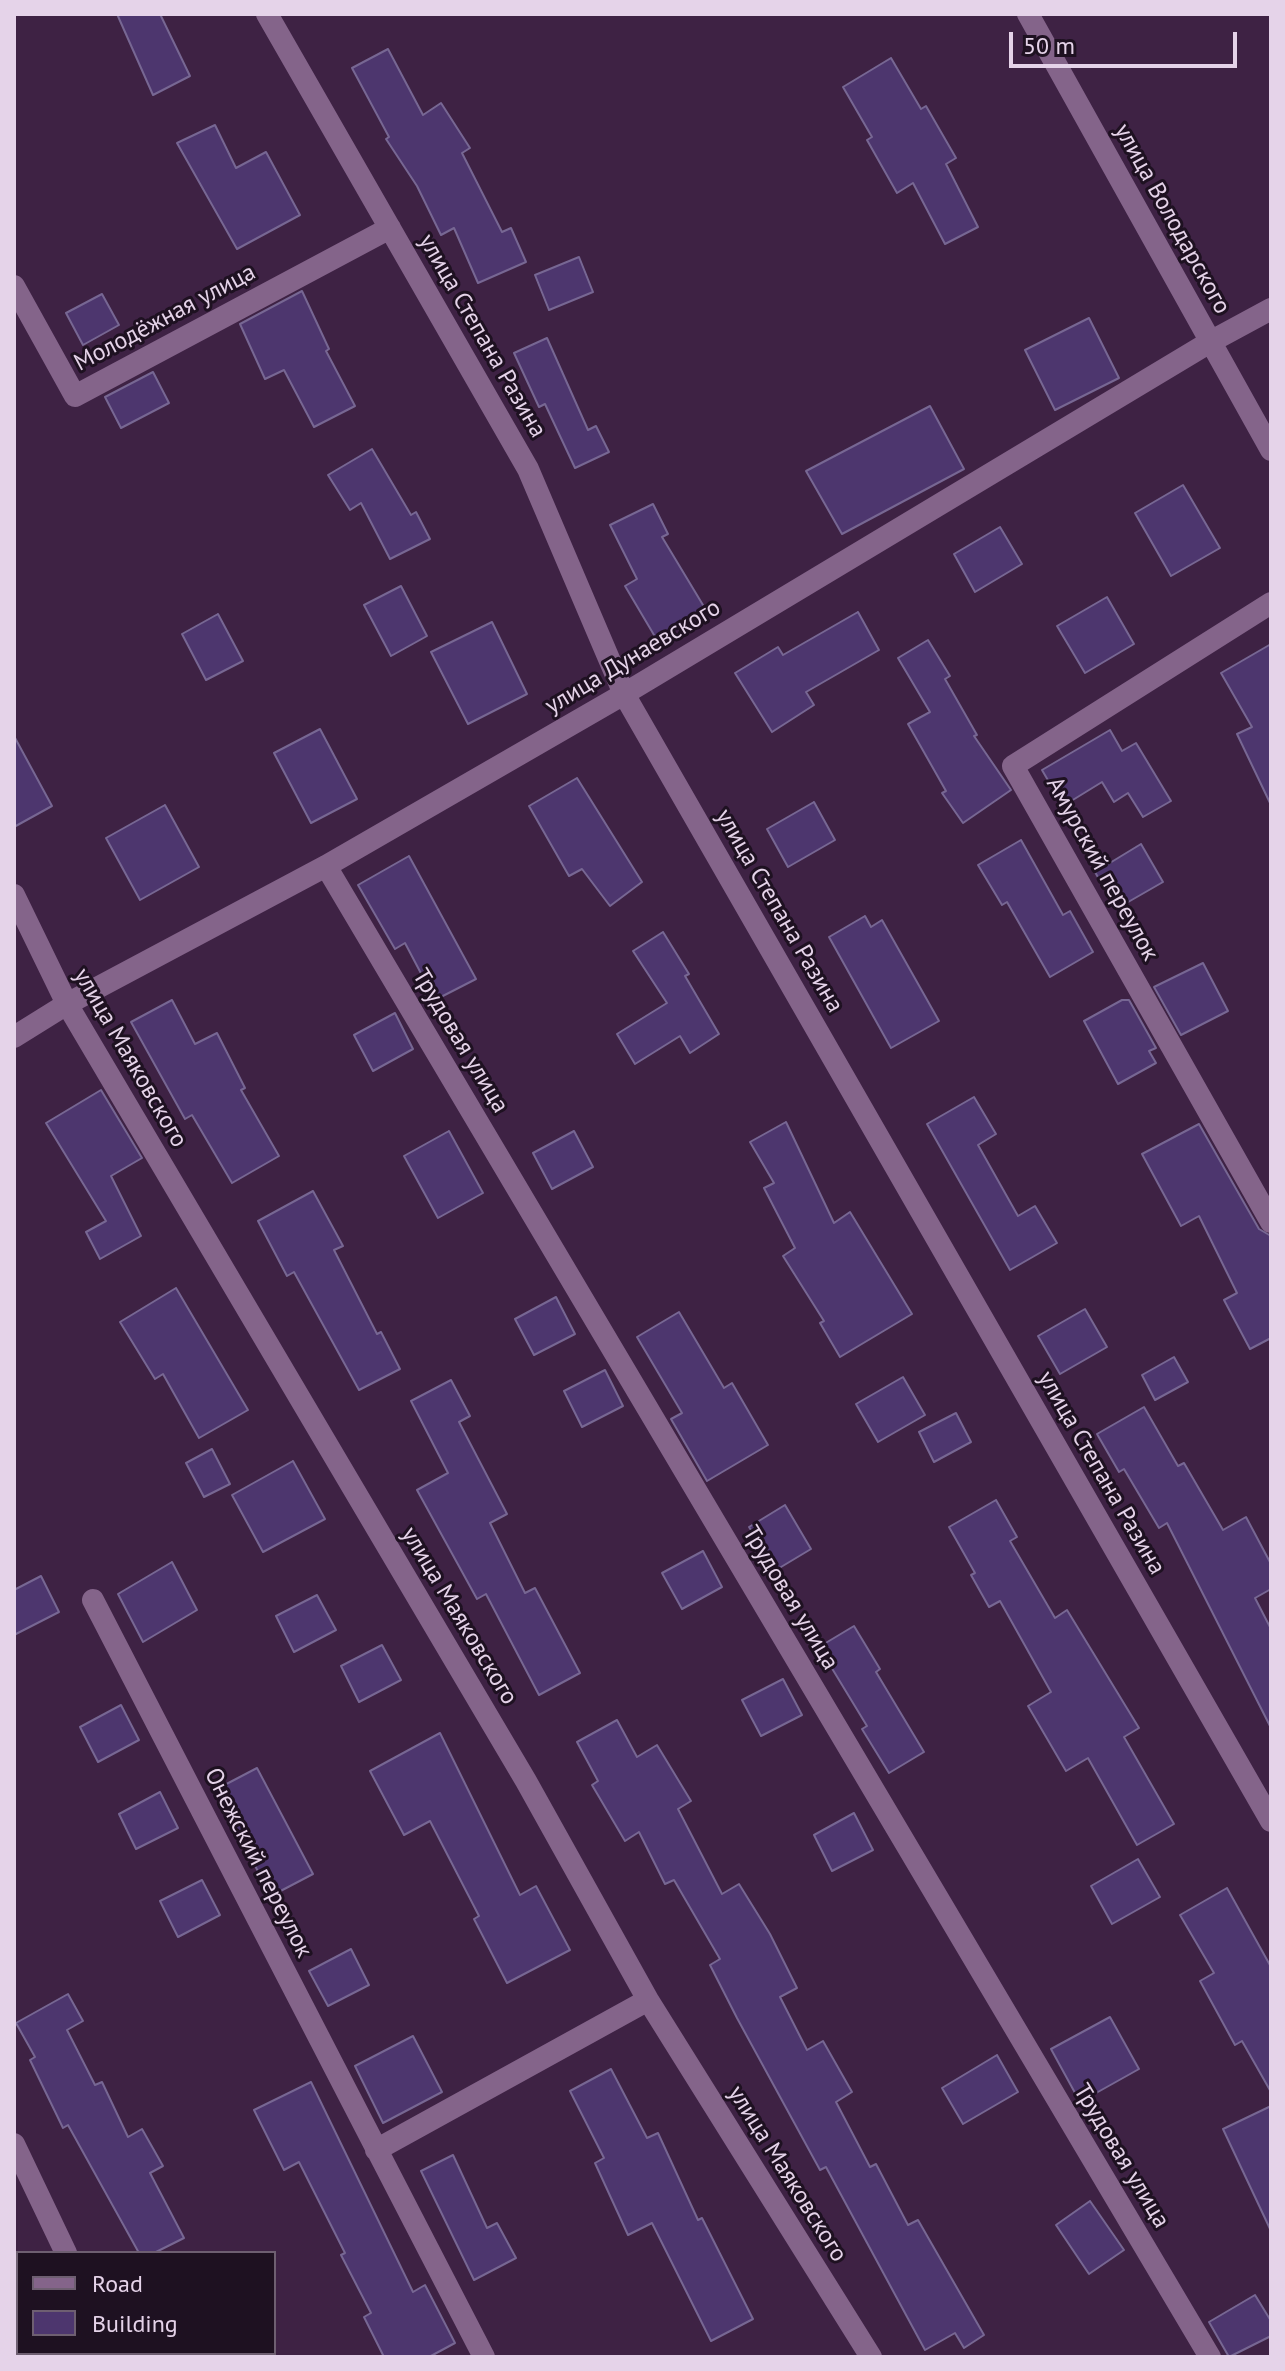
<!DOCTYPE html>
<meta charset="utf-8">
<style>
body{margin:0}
#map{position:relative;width:1285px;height:2371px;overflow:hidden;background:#3e2244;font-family:"PT Sans",sans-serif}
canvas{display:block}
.frame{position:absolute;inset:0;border:16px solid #e5d3e9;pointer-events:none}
.legend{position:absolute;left:16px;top:2251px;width:260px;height:104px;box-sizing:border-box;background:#1e1121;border:2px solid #6e5f71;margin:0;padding:10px 14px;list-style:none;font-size:24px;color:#e5d3e9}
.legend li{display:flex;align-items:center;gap:16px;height:40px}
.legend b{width:40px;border:2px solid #6e5f71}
.scale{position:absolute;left:1009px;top:32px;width:228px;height:36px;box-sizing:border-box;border:4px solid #e5d3e9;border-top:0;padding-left:10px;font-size:24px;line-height:28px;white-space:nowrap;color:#e5d3e9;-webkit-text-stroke:6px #1e1121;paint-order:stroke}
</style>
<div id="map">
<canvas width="1285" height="2371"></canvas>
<div class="frame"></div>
<ul class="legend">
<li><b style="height:10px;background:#84648a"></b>Road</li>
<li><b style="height:22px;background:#4d366e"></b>Building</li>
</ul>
<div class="scale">50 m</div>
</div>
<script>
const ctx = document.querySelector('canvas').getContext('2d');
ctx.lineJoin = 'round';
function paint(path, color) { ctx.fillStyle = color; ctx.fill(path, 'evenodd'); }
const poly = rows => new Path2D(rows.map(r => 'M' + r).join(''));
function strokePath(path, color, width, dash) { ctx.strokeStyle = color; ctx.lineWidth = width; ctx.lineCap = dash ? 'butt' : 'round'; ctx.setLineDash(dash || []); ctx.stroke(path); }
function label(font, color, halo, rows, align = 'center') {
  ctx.font = font + ' "PT Sans",sans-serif'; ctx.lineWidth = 6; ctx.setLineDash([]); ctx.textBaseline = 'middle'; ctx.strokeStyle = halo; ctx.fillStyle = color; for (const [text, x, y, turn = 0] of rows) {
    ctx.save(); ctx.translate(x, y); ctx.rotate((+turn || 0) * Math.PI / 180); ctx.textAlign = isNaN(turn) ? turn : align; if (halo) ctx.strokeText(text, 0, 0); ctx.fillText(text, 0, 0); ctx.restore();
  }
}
const building = poly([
 [117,14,160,14,190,76,153,95,117,14],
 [388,49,423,115,441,103,470,148,462,153,502,232,511,228,526,262,478,283,454,228,441,235,417,186,386,139,389,137,352,68,388,49],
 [891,58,921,109,926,106,956,158,946,164,978,227,945,244,913,183,897,193,867,140,872,137,843,87,891,58],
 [215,125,236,168,266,152,300,215,237,249,177,143,215,125],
 [579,257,593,292,549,310,535,275,579,257],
 [302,291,329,349,326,351,355,406,314,427,284,370,265,379,240,324,302,291],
 [102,294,119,325,83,345,66,313,102,294],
 [1089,318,1119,378,1055,410,1025,350,1089,318],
 [547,338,588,430,596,426,609,452,575,468,545,404,539,407,514,353,547,338],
 [153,372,169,403,121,428,105,397,153,372],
 [930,406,964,469,842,534,806,471,930,406],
 [372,449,411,515,416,512,430,539,390,559,361,503,350,510,328,475,372,449],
 [1183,485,1220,548,1171,576,1135,513,1183,485],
 [653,504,668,534,662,537,706,610,657,640,625,586,637,579,610,525,653,504],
 [1000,527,1022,564,975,592,954,554,1000,527],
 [401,586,427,636,391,656,364,605,401,586],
 [1107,597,1134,644,1085,673,1057,626,1107,597],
 [858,612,879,650,806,692,814,705,772,732,735,673,778,647,783,655,858,612],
 [218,614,243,661,206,680,182,634,218,614],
 [492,622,527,694,468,724,431,652,492,622],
 [928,640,950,676,945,679,977,735,974,736,1011,790,963,823,942,793,946,791,908,724,930,712,898,658,928,640],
 [1271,644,1271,805,1237,734,1252,727,1221,673,1271,644],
 [320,729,357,799,311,823,274,753,320,729],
 [1110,730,1122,751,1136,743,1171,801,1143,817,1128,793,1114,802,1102,782,1063,806,1042,770,1110,730],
 [14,736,52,806,14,827,14,736],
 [577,778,642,882,610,906,582,869,569,876,529,806,577,778],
 [814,802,835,840,788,867,767,829,814,802],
 [165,805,199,867,140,900,106,838,165,805],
 [1021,840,1063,915,1070,911,1093,952,1050,977,1007,902,1002,905,978,865,1021,840],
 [1141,844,1163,882,1116,909,1095,872,1141,844],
 [409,856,476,979,435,1000,405,943,395,949,358,885,409,856],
 [865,916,871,927,882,920,939,1021,891,1048,829,937,865,916],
 [663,932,689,974,685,976,719,1034,690,1053,680,1036,635,1064,617,1034,667,1003,633,951,663,932],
 [1203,963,1228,1011,1181,1035,1154,987,1203,963],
 [172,1000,195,1044,217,1033,245,1088,241,1090,279,1156,232,1183,192,1115,185,1119,131,1022,172,1000],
 [1122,1000,1129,1000,1156,1048,1149,1051,1156,1063,1118,1084,1084,1021,1122,1000],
 [395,1013,413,1049,373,1071,354,1035,395,1013],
 [101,1090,142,1158,111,1176,141,1236,100,1259,86,1232,106,1221,46,1123,101,1090],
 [974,1097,996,1134,978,1145,1018,1216,1035,1206,1057,1243,1010,1270,927,1124,974,1097],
 [786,1122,834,1223,850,1212,912,1314,840,1357,820,1323,824,1321,783,1256,795,1248,764,1188,774,1183,750,1142,786,1122],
 [1199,1124,1259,1229,1271,1236,1271,1338,1250,1349,1224,1300,1237,1293,1199,1216,1181,1226,1142,1154,1199,1124],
 [449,1131,483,1193,438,1218,404,1156,449,1131],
 [574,1131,593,1167,552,1189,533,1153,574,1131],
 [313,1191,343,1246,334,1250,377,1334,381,1332,400,1369,359,1390,294,1272,287,1276,258,1221,313,1191],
 [176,1288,248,1410,199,1438,163,1374,155,1379,120,1322,176,1288],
 [556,1297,575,1334,534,1355,515,1319,556,1297],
 [1085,1309,1107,1347,1060,1374,1038,1336,1085,1309],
 [679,1312,724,1388,732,1383,768,1445,707,1481,671,1419,682,1413,637,1337,679,1312],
 [1174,1357,1188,1382,1155,1400,1142,1375,1174,1357],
 [605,1370,623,1406,582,1427,564,1391,605,1370],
 [903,1377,925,1415,878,1442,856,1404,903,1377],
 [451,1380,470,1416,459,1422,507,1514,490,1523,525,1593,535,1588,580,1673,539,1695,486,1594,477,1599,417,1490,448,1473,411,1401,451,1380],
 [1144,1407,1178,1466,1184,1463,1223,1530,1246,1517,1271,1564,1271,1589,1255,1598,1271,1629,1271,1728,1167,1523,1159,1528,1124,1469,1119,1472,1097,1434,1144,1407],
 [956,1413,971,1442,934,1462,919,1432,956,1413],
 [212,1449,230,1484,204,1497,186,1463,212,1449],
 [293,1461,325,1519,263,1552,232,1495,293,1461],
 [996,1500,1017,1537,1010,1541,1055,1618,1067,1610,1139,1728,1124,1737,1174,1824,1137,1845,1088,1758,1066,1771,1028,1706,1051,1692,1000,1601,989,1607,971,1575,975,1573,949,1527,996,1500],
 [785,1505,811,1549,776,1570,749,1527,785,1505],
 [703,1551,722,1587,682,1609,662,1573,703,1551],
 [172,1562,197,1610,143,1642,118,1594,172,1562],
 [41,1576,59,1612,14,1635,14,1590,41,1576],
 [317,1595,336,1630,294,1652,276,1616,317,1595],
 [854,1626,880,1669,876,1672,924,1752,889,1773,862,1729,867,1726,819,1647,854,1626],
 [382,1645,401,1680,359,1702,341,1666,382,1645],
 [783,1679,802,1715,761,1736,742,1700,783,1679],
 [121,1705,139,1740,98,1762,80,1727,121,1705],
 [617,1720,637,1757,657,1745,691,1801,678,1809,722,1894,739,1884,770,1934,797,1988,780,1997,807,2050,823,2041,852,2092,836,2102,870,2167,876,2164,908,2225,918,2220,984,2335,964,2348,955,2333,925,2350,826,2167,820,2170,737,2018,710,1965,720,1959,674,1880,665,1884,639,1832,625,1841,592,1785,598,1781,577,1742,617,1720],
 [440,1733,520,1895,536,1886,570,1950,507,1983,474,1919,479,1916,430,1821,404,1835,370,1771,440,1733],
 [257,1768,313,1874,271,1896,215,1790,257,1768],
 [160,1792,178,1828,136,1849,119,1814,160,1792],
 [854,1813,873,1850,832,1871,814,1835,854,1813],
 [1138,1859,1160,1897,1112,1924,1091,1886,1138,1859],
 [202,1880,220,1915,178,1937,160,1901,202,1880],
 [1227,1888,1271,1967,1271,2092,1242,2041,1235,2045,1200,1981,1214,1973,1180,1915,1227,1888],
 [351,1949,369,1985,328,2006,309,1971,351,1949],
 [68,1994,83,2021,67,2030,95,2085,102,2082,128,2137,142,2129,163,2166,150,2173,184,2238,154,2253,139,2253,68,2125,63,2128,30,2060,35,2057,16,2023,68,1994],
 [1110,2017,1139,2069,1080,2102,1051,2049,1110,2017],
 [413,2036,442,2092,383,2123,355,2066,413,2036],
 [997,2055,1018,2092,963,2124,942,2088,997,2055],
 [611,2069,647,2138,658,2133,698,2220,702,2218,753,2319,711,2341,652,2223,628,2235,595,2163,604,2158,570,2091,611,2069],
 [311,2082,413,2292,425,2285,455,2343,429,2357,384,2357,364,2317,371,2313,341,2255,345,2253,299,2162,284,2170,254,2110,311,2082],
 [1271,2106,1271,2231,1223,2129,1271,2106],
 [453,2155,487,2228,497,2223,516,2258,474,2280,421,2171,453,2155],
 [1090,2201,1124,2250,1089,2274,1056,2225,1090,2201],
 [1255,2295,1271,2321,1271,2336,1229,2357,1209,2322,1255,2295]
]);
paint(building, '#4d366e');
strokePath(building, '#776793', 2);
strokePath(poly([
 [267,14,528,469,624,694,1271,1821],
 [1028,14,1271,450],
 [14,286,75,396,390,228],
 [1271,603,1013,766,1271,1222],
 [326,866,1210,2357],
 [14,895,67,1004,526,1781,648,2000,871,2357],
 [14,1037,67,1004,326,866,624,694,1210,342,1271,309],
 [93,1600,484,2357],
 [14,2144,66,2253],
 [376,2150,648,2000],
 [114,2353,116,2357]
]), '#84648a', 22);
label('24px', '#e5d3e9', '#1e1121', [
 ["улица Володарского",1172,219,61],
 ["Молодёжная улица",165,318,-28],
 ["улица Степана Разина",482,336,60],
 ["улица Дунаевского",633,657,-31],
 ["Амурский переулок",1102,869,61],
 ["улица Степана Разина",779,911,60],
 ["Трудовая улица",460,1041,59],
 ["улица Маяковского",130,1058,60],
 ["улица Степана Разина",1101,1473,60],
 ["Трудовая улица",790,1598,59],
 ["улица Маяковского",459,1616,59],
 ["Онежский переулок",258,1863,63],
 ["Трудовая улица",1121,2156,59],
 ["улица Маяковского",787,2174,58]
]);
</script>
